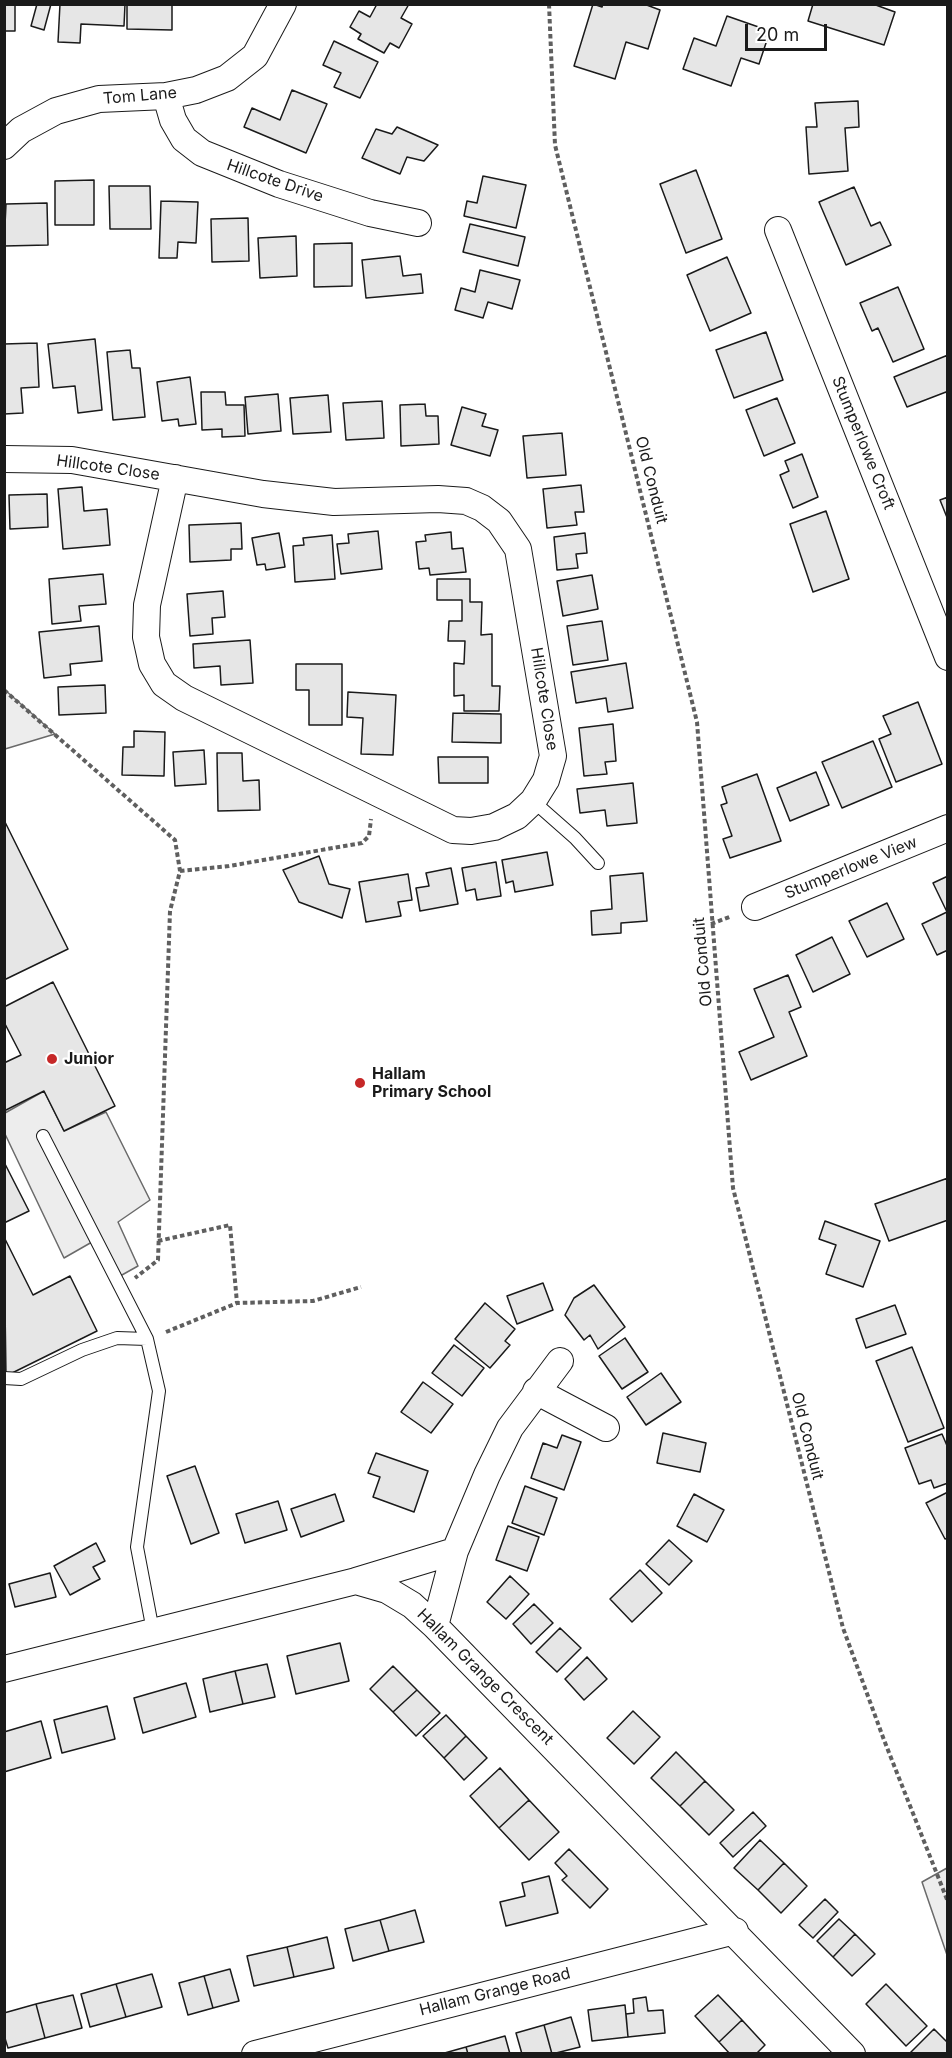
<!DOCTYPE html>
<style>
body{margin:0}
#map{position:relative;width:952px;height:2058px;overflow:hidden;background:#fff;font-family:Inter,sans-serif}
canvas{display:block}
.frame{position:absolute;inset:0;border:6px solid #1a1a1a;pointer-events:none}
.scale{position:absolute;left:745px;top:24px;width:82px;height:27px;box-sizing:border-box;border:3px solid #1a1a1a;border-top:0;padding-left:8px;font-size:18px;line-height:21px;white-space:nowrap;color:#1a1a1a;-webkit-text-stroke:4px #fff;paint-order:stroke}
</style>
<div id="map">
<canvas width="952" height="2058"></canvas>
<div class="frame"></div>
<div class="scale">20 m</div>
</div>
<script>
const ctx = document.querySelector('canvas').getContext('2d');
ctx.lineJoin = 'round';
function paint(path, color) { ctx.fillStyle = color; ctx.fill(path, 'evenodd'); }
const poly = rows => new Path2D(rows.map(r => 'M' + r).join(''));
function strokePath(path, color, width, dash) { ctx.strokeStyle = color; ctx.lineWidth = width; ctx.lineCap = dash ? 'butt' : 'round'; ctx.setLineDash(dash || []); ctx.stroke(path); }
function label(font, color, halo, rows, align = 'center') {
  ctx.font = font + ' Inter,sans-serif'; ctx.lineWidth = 4.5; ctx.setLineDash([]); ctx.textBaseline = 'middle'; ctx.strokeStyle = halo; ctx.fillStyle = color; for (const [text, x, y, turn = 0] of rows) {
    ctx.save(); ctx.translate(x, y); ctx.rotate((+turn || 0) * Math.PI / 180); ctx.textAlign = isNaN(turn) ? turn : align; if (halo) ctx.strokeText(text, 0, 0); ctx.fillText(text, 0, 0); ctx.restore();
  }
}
const built = poly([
 [5,690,55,734,5,749,5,690],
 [44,1091,64,1131,106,1112,150,1200,118,1222,138,1266,113,1280,92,1242,64,1258,5,1134,5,1113,44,1091],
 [947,1868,947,1955,922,1882,947,1868]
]);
paint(built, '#ededed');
strokePath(built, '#6a6a6a', 1.5);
const building = poly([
 [4,4,15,4,15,31,4,31,4,4],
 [37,4,51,4,44,30,31,26,37,4],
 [60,4,125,4,124,26,81,24,80,43,58,42,60,4],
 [127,4,172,4,172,30,127,29,127,4],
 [377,4,409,4,401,18,412,24,399,48,390,43,384,53,358,39,361,34,350,27,359,11,370,17,377,4],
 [593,4,602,7,603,4,644,4,660,10,648,49,626,42,615,79,574,66,593,4],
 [813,4,873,4,895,12,884,45,808,21,813,4],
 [727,16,770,31,759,64,741,58,731,86,683,69,694,38,716,46,727,16],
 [334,41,378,62,360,98,334,87,341,73,323,65,334,41],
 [292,90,327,104,306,153,244,127,252,108,280,120,292,90],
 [858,101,859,127,845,128,848,171,809,174,806,127,817,127,815,103,858,101],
 [397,127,438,145,424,161,407,157,400,174,362,158,376,129,392,134,397,127],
 [696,170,722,239,686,253,660,184,696,170],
 [483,176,526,185,516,228,464,216,467,201,477,203,483,176],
 [94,180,94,225,55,225,55,181,94,180],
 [109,186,150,186,151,229,110,229,109,186],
 [854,187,871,226,880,222,891,245,846,265,819,202,854,187],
 [161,201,198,202,196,243,178,242,177,258,159,258,161,201],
 [47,203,48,245,4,246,6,204,47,203],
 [248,218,249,261,212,262,211,219,248,218],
 [470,224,525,237,518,266,463,252,470,224],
 [296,236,297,276,260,278,258,238,296,236],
 [352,243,352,286,314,287,314,244,352,243],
 [400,256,403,276,421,274,423,293,366,298,362,260,400,256],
 [727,257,751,313,710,331,687,275,727,257],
 [480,270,520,280,512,309,488,302,483,318,455,310,461,288,475,292,480,270],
 [898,287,924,349,893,362,878,328,872,331,860,303,898,287],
 [766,332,783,380,734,398,716,350,766,332],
 [95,339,102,410,78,413,75,386,53,388,48,344,95,339],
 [37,343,39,387,21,388,23,413,4,414,4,344,37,343],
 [130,350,132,368,140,368,145,417,113,420,107,352,130,350],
 [948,355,948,396,946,392,907,407,894,377,948,355],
 [190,377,196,424,179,426,178,419,162,421,157,382,190,377],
 [201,392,225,392,226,405,244,405,245,436,222,437,222,429,202,430,201,392],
 [278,394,281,431,248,434,245,397,278,394],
 [328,395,331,432,293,434,290,398,328,395],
 [777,398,795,443,764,456,746,410,777,398],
 [382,401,384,438,346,440,343,403,382,401],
 [425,404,426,416,438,416,439,444,401,446,400,405,425,404],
 [462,407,486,414,482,426,498,430,490,456,451,445,462,407],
 [562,433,566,475,527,478,523,436,562,433],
 [802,454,818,497,793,508,780,475,789,471,785,461,802,454],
 [581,485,584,512,575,512,577,525,547,528,543,489,581,485],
 [82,487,84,511,107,509,110,545,63,549,58,489,82,487],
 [47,494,48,527,10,529,9,495,47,494],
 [948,497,948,520,940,500,948,497],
 [826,511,849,579,813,592,790,524,826,511],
 [241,523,242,549,231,549,231,560,190,562,189,525,241,523],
 [378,531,382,569,341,574,337,544,349,543,348,534,378,531],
 [451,532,452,549,463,548,466,572,430,575,429,568,419,569,416,542,426,541,425,535,451,532],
 [279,533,285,567,266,570,265,564,257,565,252,538,279,533],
 [585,533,587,553,576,554,578,568,557,570,554,537,585,533],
 [332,535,335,579,295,582,293,546,304,545,303,538,332,535],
 [103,574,106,604,79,606,81,621,52,624,49,579,103,574],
 [592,575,598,609,563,616,557,581,592,575],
 [437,579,470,579,470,602,482,602,481,635,492,634,492,686,500,686,499,711,464,711,464,695,454,696,454,663,464,664,465,641,448,641,449,621,462,621,462,600,437,600,437,579],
 [223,591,225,617,212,618,213,634,190,636,187,594,223,591],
 [602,621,608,660,573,665,567,626,602,621],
 [99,626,102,661,70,664,71,675,44,678,39,632,99,626],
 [250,640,253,683,221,685,220,666,194,668,193,644,250,640],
 [626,663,633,708,608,712,606,698,576,703,571,672,626,663],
 [296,664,342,664,342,725,309,725,309,690,296,690,296,664],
 [105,685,106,713,59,715,58,687,105,685],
 [348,692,396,695,393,755,361,754,363,718,347,717,348,692],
 [918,702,942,764,896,782,879,739,891,734,883,716,918,702],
 [453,713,501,714,501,743,452,742,453,713],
 [613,724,616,761,605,762,607,774,584,776,579,728,613,724],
 [134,731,165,732,164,776,122,775,123,747,134,747,134,731],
 [873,741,892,787,842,808,822,762,873,741],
 [204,750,206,784,175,786,173,752,204,750],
 [217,753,242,753,243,781,259,780,260,810,218,811,217,753],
 [438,757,488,757,488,783,439,783,438,757],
 [816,772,829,805,790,821,777,788,816,772],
 [757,774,781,841,730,858,723,839,732,836,721,805,727,803,722,787,757,774],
 [633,783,637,823,607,826,605,810,580,813,577,789,633,783],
 [4,820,68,949,4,980,4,820],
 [547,852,553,885,515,892,513,881,506,883,502,860,547,852],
 [319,856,329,884,350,889,342,918,299,902,283,870,319,856],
 [496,862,501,896,477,900,475,889,466,891,462,868,496,862],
 [451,868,458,904,420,911,416,888,429,886,426,873,451,868],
 [643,873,647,921,621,923,621,933,592,935,591,911,612,909,610,876,643,873],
 [408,874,412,900,398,902,401,916,366,922,359,882,408,874],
 [948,876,948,950,937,955,922,924,947,912,933,883,948,876],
 [887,903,904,939,867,957,849,921,887,903],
 [832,937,850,974,813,992,796,955,832,937],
 [788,975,801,1007,789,1012,807,1056,751,1080,739,1052,774,1037,754,989,788,975],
 [53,982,115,1106,64,1131,44,1091,4,1111,4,1063,21,1055,4,1022,4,1007,53,982],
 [4,1162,29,1211,4,1223,4,1162],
 [948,1178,948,1220,889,1241,875,1204,948,1178],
 [825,1221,880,1241,863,1287,826,1274,836,1245,819,1239,825,1221],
 [4,1237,33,1295,70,1276,97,1331,6,1376,4,1237],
 [543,1283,553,1310,517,1324,507,1296,543,1283],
 [594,1285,625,1327,598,1349,590,1335,584,1340,565,1315,574,1298,594,1285],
 [485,1303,515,1329,505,1341,510,1345,490,1368,455,1339,485,1303],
 [895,1305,906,1334,866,1348,856,1319,895,1305],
 [625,1338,648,1372,622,1389,599,1356,625,1338],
 [454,1345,484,1368,462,1396,432,1373,454,1345],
 [912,1347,944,1428,908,1442,876,1361,912,1347],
 [661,1373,681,1402,646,1425,627,1397,661,1373],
 [423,1382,453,1404,431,1433,401,1412,423,1382],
 [663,1433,706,1443,700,1472,657,1463,663,1433],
 [942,1434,948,1448,948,1483,934,1488,931,1480,919,1484,905,1448,942,1434],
 [562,1435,581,1442,564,1490,531,1478,543,1443,557,1448,562,1435],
 [376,1453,428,1471,414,1512,373,1497,380,1477,368,1473,376,1453],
 [195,1466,219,1533,191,1544,167,1476,195,1466],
 [525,1486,557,1498,544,1535,512,1523,525,1486],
 [948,1492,948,1538,945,1539,926,1503,948,1492],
 [335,1494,344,1521,301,1537,291,1509,335,1494],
 [694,1494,724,1510,707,1542,677,1526,694,1494],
 [278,1501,287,1530,245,1543,236,1514,278,1501],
 [508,1526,539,1537,527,1571,496,1560,508,1526],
 [669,1540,692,1561,669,1585,646,1564,669,1540],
 [96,1543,105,1561,93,1567,100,1579,70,1595,54,1566,96,1543],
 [640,1570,662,1593,632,1622,610,1599,640,1570],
 [50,1573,56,1597,15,1607,9,1584,50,1573],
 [510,1576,529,1594,506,1619,487,1602,510,1576],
 [534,1604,553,1623,531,1644,513,1624,534,1604],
 [560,1628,581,1648,557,1672,536,1652,560,1628],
 [340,1643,349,1681,296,1694,287,1656,340,1643],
 [587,1657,607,1679,584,1700,565,1679,587,1657],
 [267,1664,275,1697,243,1704,235,1671,267,1664],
 [393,1666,417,1690,393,1712,370,1689,393,1666],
 [235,1671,243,1704,210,1712,203,1679,235,1671],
 [186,1683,196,1717,143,1733,134,1698,186,1683],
 [417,1690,440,1713,416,1736,393,1712,417,1690],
 [107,1706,115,1739,62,1753,54,1720,107,1706],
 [633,1711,660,1737,634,1764,607,1738,633,1711],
 [446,1715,466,1736,444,1758,423,1736,446,1715],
 [41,1721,51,1758,4,1772,4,1732,41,1721],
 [466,1736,487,1758,464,1780,444,1758,466,1736],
 [676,1752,705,1781,680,1806,651,1778,676,1752],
 [500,1768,529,1800,499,1828,470,1796,500,1768],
 [705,1781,734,1810,709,1835,680,1806,705,1781],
 [529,1800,559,1832,529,1860,499,1828,529,1800],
 [753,1812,766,1826,733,1857,720,1843,753,1812],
 [760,1840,784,1863,758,1890,734,1868,760,1840],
 [569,1849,608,1889,590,1908,562,1880,567,1876,555,1863,569,1849],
 [784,1863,807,1886,781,1913,758,1890,784,1863],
 [549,1876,558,1913,506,1926,500,1902,525,1896,522,1883,549,1876],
 [825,1899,838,1912,813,1938,799,1925,825,1899],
 [415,1910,424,1942,389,1951,380,1920,415,1910],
 [839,1919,855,1934,833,1957,817,1941,839,1919],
 [380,1920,389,1951,353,1961,345,1929,380,1920],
 [855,1934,875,1954,852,1976,833,1957,855,1934],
 [327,1937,334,1968,294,1977,287,1947,327,1937],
 [287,1947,294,1977,254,1986,247,1956,287,1947],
 [230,1969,239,2001,213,2008,204,1976,230,1969],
 [152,1974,162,2007,126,2017,116,1984,152,1974],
 [204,1976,213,2008,188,2015,179,1983,204,1976],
 [116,1984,126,2017,90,2027,81,1994,116,1984],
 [886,1984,927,2026,906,2046,866,2004,886,1984],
 [73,1995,82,2028,45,2038,36,2004,73,1995],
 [718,1995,742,2020,719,2042,695,2016,718,1995],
 [646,1997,648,2011,663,2010,665,2033,628,2037,626,2014,634,2013,633,1999,646,1997],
 [36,2004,45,2038,8,2048,4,2035,4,2013,36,2004],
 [625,2005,628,2037,592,2041,588,2010,625,2005],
 [571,2017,580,2047,552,2054,544,2025,571,2017],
 [742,2020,765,2045,756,2054,730,2054,719,2042,742,2020],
 [544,2025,552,2054,522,2054,516,2033,544,2025],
 [934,2029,948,2043,948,2054,909,2054,934,2029],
 [505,2036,510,2054,468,2054,466,2047,505,2036],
 [466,2047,468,2054,441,2054,466,2047]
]);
paint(building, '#e6e6e6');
strokePath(building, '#1a1a1a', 1.5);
const lane = poly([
 [533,801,575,838,598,863],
 [43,1136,147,1339,159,1391,137,1547,153,1631],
 [4,1378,21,1379,82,1350,117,1338,147,1339]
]);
const street = poly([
 [166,96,173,120,184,139,202,153,279,184,370,213,418,223],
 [4,146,21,130,56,111,99,99,166,96,196,90,227,78,255,56,283,4],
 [778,230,948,657],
 [4,459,72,460,263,494,334,502,438,499,466,501,482,508,499,521,518,549,553,756,546,780,533,801,517,816,494,827,471,831,453,830,184,698,164,684,152,664,146,637,147,605,175,478],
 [755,907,948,828],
 [536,1391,606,1428],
 [356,1581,455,1551],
 [435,1626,455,1551,487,1475,510,1428,560,1361],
 [4,1669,356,1581,387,1590,412,1605,435,1626,852,2054],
 [255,2054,735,1931]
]);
strokePath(lane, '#1a1a1a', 14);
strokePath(street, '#1a1a1a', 28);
strokePath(poly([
 [549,4,555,145,697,722,733,1188,843,1628,884,1740,948,1902],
 [4,690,175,840,180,871,170,911,158,1260,135,1278],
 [180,871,229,866,362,843,369,836,371,819],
 [711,924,732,916],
 [158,1241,230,1225,237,1303],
 [166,1332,237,1303,313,1301,361,1287]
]), '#5f5f5f', 4, [4.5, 3]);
strokePath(lane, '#fff', 12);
strokePath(street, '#fff', 26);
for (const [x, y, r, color] of [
 [52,1059,6,"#c62828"],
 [360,1083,6,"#c62828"]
]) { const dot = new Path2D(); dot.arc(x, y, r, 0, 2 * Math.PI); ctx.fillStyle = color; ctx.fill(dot); strokePath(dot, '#fff', 2); }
label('16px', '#1a1a1a', '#fff', [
 ["Tom Lane",140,96,-5],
 ["Hillcote Drive",275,181,19],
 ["Stumperlowe Croft",863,443,68],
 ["Hillcote Close",108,468,8],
 ["Old Conduit",651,480,76],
 ["Hillcote Close",544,699,81],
 ["Stumperlowe View",851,868,-22],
 ["Old Conduit",703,962,-95],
 ["Old Conduit",807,1436,76],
 ["Hallam Grange Crescent",485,1677,45],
 ["Hallam Grange Road",495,1992,-14]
]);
label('bold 16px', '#1a1a1a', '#fff', [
 ["Junior",64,1059],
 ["Hallam",372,1074],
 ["Primary School",372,1092]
], 'left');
</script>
